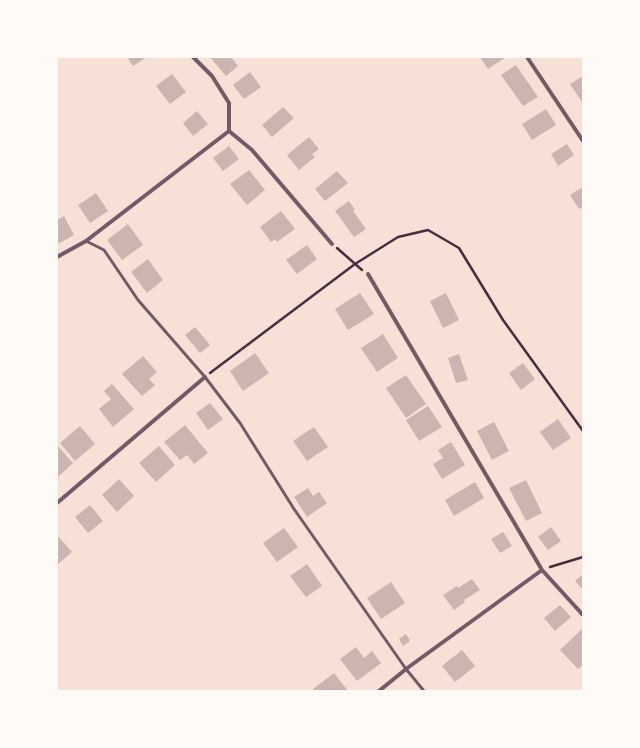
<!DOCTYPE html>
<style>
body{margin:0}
#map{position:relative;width:640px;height:748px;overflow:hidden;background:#f7e1d7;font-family:Ubuntu,sans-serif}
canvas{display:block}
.frame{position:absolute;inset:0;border:58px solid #fffaf5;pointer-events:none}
</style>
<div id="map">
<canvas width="640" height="748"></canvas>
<div class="frame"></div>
</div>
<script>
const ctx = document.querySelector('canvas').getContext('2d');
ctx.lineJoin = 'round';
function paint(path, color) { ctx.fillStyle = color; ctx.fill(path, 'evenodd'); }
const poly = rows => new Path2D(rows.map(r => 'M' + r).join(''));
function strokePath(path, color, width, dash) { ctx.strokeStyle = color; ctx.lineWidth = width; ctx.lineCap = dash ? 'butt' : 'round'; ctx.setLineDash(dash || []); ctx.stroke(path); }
paint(poly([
 [127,57,147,57,133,66],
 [210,57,231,57,238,66,226,76],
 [480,57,506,57,488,69],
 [516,65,538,97,523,106,501,75],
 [250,72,261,87,244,99,233,85],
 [172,74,186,92,170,104,156,86],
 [583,76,583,101,582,102,570,84],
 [283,107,294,118,272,137,262,125],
 [546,109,556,125,532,140,522,124],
 [197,111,208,124,193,136,183,123],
 [309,137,319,149,312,154,315,157,299,170,287,155],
 [567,144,574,155,558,166,551,154],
 [229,146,239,159,223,171,213,158],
 [249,170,265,190,247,205,230,184],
 [337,171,348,183,325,201,315,189],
 [583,187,583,207,579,209,570,195],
 [96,193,108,211,90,223,78,205],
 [349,201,355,210,353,211,366,229,354,237,335,211],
 [281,211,295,229,277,242,275,239,271,242,260,227],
 [64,216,74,235,58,244,57,241,57,220],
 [128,224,143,245,122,260,107,240],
 [307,245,317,259,297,274,286,260],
 [148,259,163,280,147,293,131,272],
 [360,293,374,314,348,330,335,309],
 [446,293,459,320,443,328,430,301],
 [195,327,210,345,200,353,185,335],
 [383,334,398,358,377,372,361,348],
 [255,353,269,373,243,391,230,371],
 [459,354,468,380,456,383,448,358],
 [143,356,157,372,149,379,155,385,142,396,122,374],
 [523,363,535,379,521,390,509,373],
 [406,375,426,404,406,418,386,388],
 [112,384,134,409,113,427,99,409,111,399,104,391],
 [210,403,223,419,208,430,196,413],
 [428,406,442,427,419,441,406,420],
 [558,419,571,438,553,450,540,432],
 [494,422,509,451,492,460,477,431],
 [185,425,208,453,194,464,187,455,180,460,164,442],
 [80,426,95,444,75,461,60,443],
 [314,427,328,447,307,461,293,441],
 [451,442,465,465,442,479,433,464,443,458,438,450],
 [57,445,73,463,57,478],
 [159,446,175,465,156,482,139,463],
 [119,479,134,496,117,512,102,495],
 [526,480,542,513,526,521,509,488],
 [475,482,484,498,454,516,445,500],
 [308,488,313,496,319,492,327,503,307,517,294,497],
 [90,505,103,521,88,533,75,517],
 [551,527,561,541,548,550,538,537],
 [284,528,298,547,277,562,263,543],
 [503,532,512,546,500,553,491,539],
 [57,535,72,552,57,565],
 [307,564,322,586,306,597,290,576],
 [583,574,583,590,575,581],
 [472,579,480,590,464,600,465,602,454,610,443,595,457,586,458,588],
 [391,582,405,603,381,619,367,598],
 [560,605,571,617,555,631,544,618],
 [583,628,583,665,578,669,560,650],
 [406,634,410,641,403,646,399,639],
 [356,647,364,658,372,651,381,663,357,681,340,659],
 [462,650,475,666,455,682,442,666],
 [334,673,348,691,314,691,313,689]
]), '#ccb4b1');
strokePath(poly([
 [337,248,362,270],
 [210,373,355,264,398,237,428,230,459,248,503,320,583,431],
 [550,567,583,557]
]), '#4a2c40', 2.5);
strokePath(poly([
 [86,241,104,250,138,300,205,377,240,423,294,509,406,669,424,691]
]), '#755966', 3);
strokePath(poly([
 [193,57,212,76,229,103,229,131,252,150,332,244],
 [527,57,583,141],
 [57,257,86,241,229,131],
 [368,274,542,570,583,615],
 [57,503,205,377],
 [379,691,406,669,542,570]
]), '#755966', 4);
</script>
